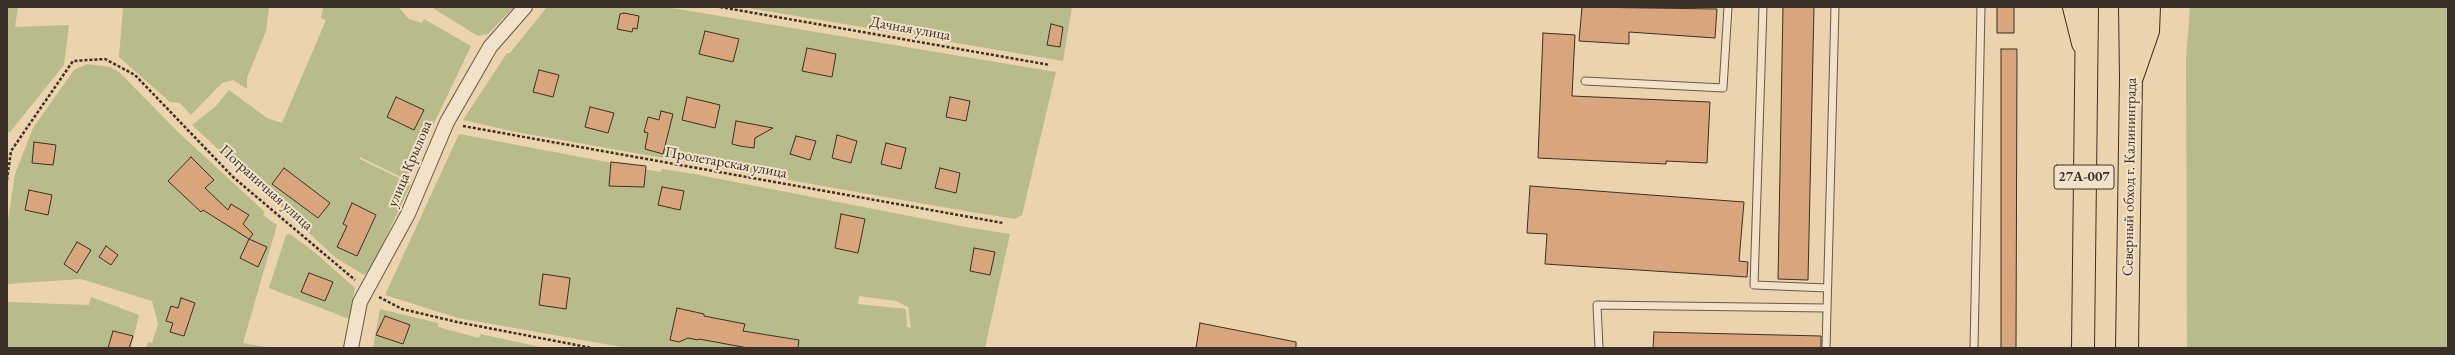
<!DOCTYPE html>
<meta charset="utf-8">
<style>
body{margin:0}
#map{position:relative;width:2455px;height:355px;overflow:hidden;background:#ebd3ad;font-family:"EB Garamond",serif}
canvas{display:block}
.frame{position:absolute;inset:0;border:8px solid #3b3027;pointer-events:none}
</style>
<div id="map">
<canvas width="2455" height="355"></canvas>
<div class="frame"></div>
</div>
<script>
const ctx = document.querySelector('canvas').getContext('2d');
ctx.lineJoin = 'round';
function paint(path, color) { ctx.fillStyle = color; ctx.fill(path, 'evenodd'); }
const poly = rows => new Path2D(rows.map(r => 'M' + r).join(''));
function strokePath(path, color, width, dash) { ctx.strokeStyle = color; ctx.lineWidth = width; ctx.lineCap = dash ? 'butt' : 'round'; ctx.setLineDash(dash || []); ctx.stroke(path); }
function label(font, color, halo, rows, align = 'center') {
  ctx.font = font + ' "EB Garamond",serif'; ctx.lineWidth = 4; ctx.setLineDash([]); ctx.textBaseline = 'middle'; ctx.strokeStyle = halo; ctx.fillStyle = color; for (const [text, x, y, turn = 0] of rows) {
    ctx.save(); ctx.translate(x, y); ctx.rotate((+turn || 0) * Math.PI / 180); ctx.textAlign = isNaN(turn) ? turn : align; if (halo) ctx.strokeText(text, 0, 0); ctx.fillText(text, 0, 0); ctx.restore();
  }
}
paint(poly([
 [7,7,18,7,15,27,69,25,64,65,10,132,7,132],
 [123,7,269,7,266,31,247,78,247,89,233,80,222,83,191,115,180,103,170,102,119,57],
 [323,7,398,7,409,19,422,23,424,19,471,46,407,180,360,157,360,159,411,184,371,269,364,275,336,258,192,125,216,106,229,90,267,118,282,123,326,20,321,18],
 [431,7,514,7,488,34,478,36],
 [547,7,666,7,1056,72,1022,215,1015,219,965,211,516,132,463,120,507,53,510,53],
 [743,7,1072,7,1063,61],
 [2190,7,2448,7,2448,348,2187,348,2186,58],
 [87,64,110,67,119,72,179,133,265,212,263,215,277,225,243,343,266,347,298,348,146,348,148,342,152,343,158,324,152,301,81,279,7,284,7,227,15,174,33,128,74,70],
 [459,134,660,172,662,169,694,174,966,227,1010,234,985,348,627,348,458,318,385,295],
 [859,296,896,301,908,307,911,328,907,327,906,309,858,304],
 [290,234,313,251,355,288,350,314,352,320,269,288,286,235],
 [91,297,139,315,131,348,7,348,7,302,89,305],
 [380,309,438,323,438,327,479,338,480,334,545,348,373,348]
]), '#b7bc8a');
const building = poly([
 [1582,7,1717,9,1715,38,1629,32,1629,44,1579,41,1582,7],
 [1783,7,1814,7,1808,280,1778,279,1783,7],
 [1997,7,2014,7,2014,33,1997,33,1997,7],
 [624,13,639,16,637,29,633,28,632,32,617,29,620,14,624,13],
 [1051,24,1063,27,1060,47,1047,45,1051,24],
 [705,31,739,39,733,62,699,54,705,31],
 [1543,33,1575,35,1572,96,1710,102,1707,163,1666,161,1666,164,1538,158,1543,33],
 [807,48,836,54,832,77,802,71,807,48],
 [2001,49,2017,49,2016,348,2001,348,2001,49],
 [539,70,559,75,553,97,533,92,539,70],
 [396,97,424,110,414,130,387,117,396,97],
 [687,97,720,105,715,128,682,120,687,97],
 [950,97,970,101,966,121,946,117,950,97],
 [590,107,614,113,608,133,585,127,590,107],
 [661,111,673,114,663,154,645,149,648,133,644,132,648,117,659,120,661,111],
 [736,121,773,128,755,138,754,148,740,146,732,144,736,121],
 [837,135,857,141,851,163,832,158,837,135],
 [796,136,816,141,810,160,790,154,796,136],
 [34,142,56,145,53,165,32,163,34,142],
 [886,143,906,148,901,169,881,164,886,143],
 [191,157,214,180,205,188,228,210,231,204,249,215,243,224,253,234,249,239,267,247,258,267,240,258,249,239,203,210,201,212,168,181,191,157],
 [611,162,646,166,644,187,609,186,611,162],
 [284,168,330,203,318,218,272,184,284,168],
 [940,168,960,173,956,193,935,188,940,168],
 [1530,186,1744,202,1739,261,1748,262,1747,277,1545,264,1547,234,1527,233,1530,186],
 [662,187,684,191,680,210,658,205,662,187],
 [29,190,52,195,48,215,25,210,29,190],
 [352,203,376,215,357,256,337,247,347,226,343,224,352,203],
 [841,214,865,219,858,253,835,248,841,214],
 [77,242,91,250,77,273,64,264,77,242],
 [106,246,118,255,111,265,99,257,106,246],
 [974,248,995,252,990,275,970,271,974,248],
 [309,273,333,282,325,301,301,292,309,273],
 [543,274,570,278,566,309,539,305,543,274],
 [181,298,195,303,184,336,170,332,173,323,166,321,171,306,178,308,181,298],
 [677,308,704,314,704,316,745,324,743,331,799,340,798,348,748,348,699,339,698,340,688,338,679,342,670,340,677,308],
 [385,316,410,325,403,344,376,335,385,316],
 [1200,323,1296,342,1296,348,1196,348,1200,323],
 [113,331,133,336,129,348,108,348,113,331],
 [1654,332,1821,336,1821,348,1653,348,1654,332]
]);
paint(building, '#d9a57d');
strokePath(building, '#3b3027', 1);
const lane = poly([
 [1763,7,1754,285,1827,288],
 [1585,81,1723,88,1728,7],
 [1599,348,1597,305,1826,308],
 [1826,348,1835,7],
 [1974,348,1981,7]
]);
const street = poly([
 [351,348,360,302,408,214,447,122,490,47,525,7]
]);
const primary = poly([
 [2074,7,2083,43],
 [2132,77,2148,31,2149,7]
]);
const highway = poly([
 [2083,348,2087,7],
 [2127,348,2131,78,2130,7]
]);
strokePath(lane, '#675948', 9);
strokePath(street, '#675948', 16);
strokePath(primary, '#3b3027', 24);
strokePath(highway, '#3b3027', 24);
strokePath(poly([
 [720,7,1050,65],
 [463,126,1003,223],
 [7,180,11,151,73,61,105,59,135,75,233,177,355,280],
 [379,297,402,309,457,322,592,348]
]), '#3b3027', 2.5, [3, 2]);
strokePath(lane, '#f2e2ca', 7);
strokePath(street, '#f2e2ca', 14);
strokePath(primary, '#ebd3ad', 22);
strokePath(highway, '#ebd3ad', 22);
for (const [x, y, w] of [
 [2084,177,60]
]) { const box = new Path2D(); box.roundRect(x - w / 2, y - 12, w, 24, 3); ctx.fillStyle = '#f2e2ca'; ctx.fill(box); strokePath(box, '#3b3027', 1); }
label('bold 14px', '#3b3027', null, [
 ["27А-007",2084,177]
]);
label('15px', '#3b3027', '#f2e2ca', [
 ["Дачная улица",910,29,10],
 ["Пролетарская улица",726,163,10],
 ["улица Крылова",410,164,-67],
 ["Северный обход г. Калининграда",2130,177,-89],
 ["Пограничная улица",266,188,42]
]);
</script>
